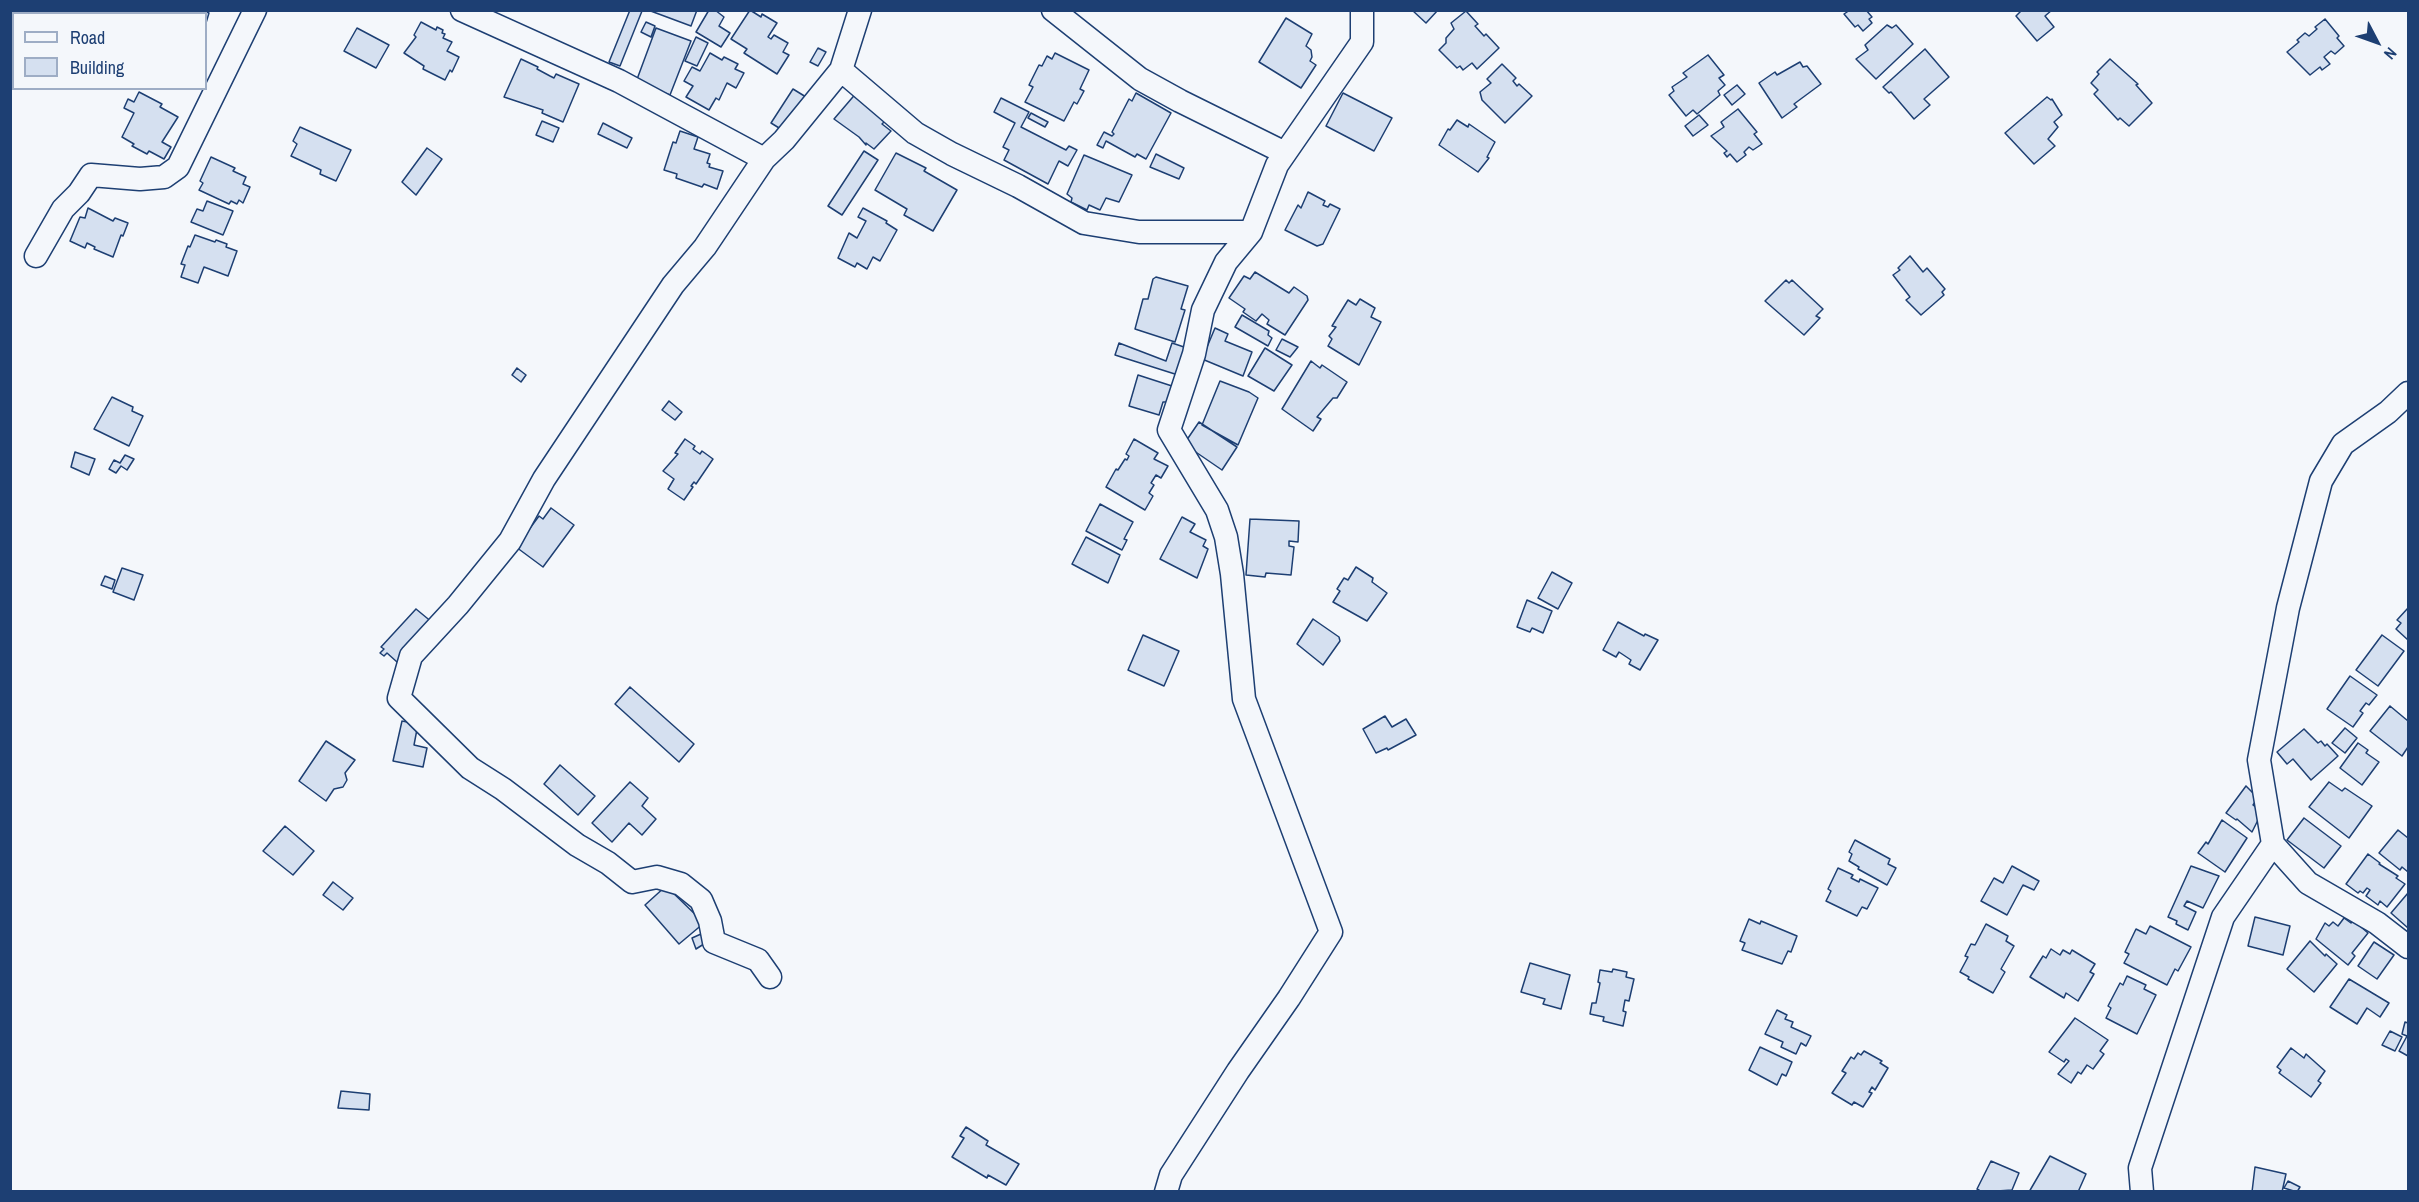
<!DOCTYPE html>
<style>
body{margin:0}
#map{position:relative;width:2419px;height:1202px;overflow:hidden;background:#f4f7fb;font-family:"Archivo Narrow",sans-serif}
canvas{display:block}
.frame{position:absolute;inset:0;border:12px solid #1d3f73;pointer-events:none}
.legend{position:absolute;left:12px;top:12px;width:195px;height:78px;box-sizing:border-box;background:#f4f7fb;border:2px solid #9eadc5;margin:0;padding:8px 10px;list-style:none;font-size:18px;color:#1d3f73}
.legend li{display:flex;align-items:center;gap:12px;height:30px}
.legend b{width:30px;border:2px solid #9eadc5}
.north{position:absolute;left:2347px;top:12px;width:60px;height:60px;-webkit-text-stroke:4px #f4f7fb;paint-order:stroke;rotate:131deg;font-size:16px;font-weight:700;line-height:24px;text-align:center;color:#1d3f73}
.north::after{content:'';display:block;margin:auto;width:21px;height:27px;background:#1d3f73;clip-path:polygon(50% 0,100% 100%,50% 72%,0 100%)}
</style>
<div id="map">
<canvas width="2419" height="1202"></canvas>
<div class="frame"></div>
<ul class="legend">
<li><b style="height:8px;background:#f4f7fb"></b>Road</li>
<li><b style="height:16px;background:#d5e0f0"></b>Building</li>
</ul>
<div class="north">N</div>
</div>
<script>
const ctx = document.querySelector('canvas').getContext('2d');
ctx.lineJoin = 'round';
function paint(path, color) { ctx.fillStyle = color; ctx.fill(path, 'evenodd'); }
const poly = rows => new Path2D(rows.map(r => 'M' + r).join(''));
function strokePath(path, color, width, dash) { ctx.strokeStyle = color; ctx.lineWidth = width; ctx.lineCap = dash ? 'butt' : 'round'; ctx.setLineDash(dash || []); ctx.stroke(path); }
const building = poly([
 [157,10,202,10,209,13,206,23,206,14,156,14,157,10],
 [630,10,642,11,620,66,609,62,630,10],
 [648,10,697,10,691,26,648,10],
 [709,10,715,10,724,17,719,26,730,33,721,47,696,32,709,10],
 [750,10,761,17,762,14,777,23,768,37,771,39,774,35,788,43,783,52,789,55,777,74,744,53,747,49,731,39,750,10],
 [1412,10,1438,10,1426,23,1412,10],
 [1850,10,1866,10,1872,17,1869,19,1872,23,1863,31,1858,25,1855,27,1844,14,1850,10],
 [2022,10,2052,10,2045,16,2054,27,2037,41,2016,16,2022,10],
 [1466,11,1478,24,1475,26,1484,36,1486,34,1499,48,1477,69,1472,63,1463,70,1460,66,1457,68,1439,50,1446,43,1446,38,1454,29,1451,23,1466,11],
 [1286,18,1312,34,1306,46,1311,50,1312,57,1310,61,1316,65,1301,88,1259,62,1286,18],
 [2325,19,2339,36,2337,38,2344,46,2335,54,2331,51,2324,57,2330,64,2322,70,2320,67,2310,75,2287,52,2299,42,2297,40,2305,33,2309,36,2317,29,2315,27,2325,19],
 [421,22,436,30,437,27,443,30,442,33,445,34,443,38,452,42,447,51,459,57,452,72,450,70,445,80,423,69,424,66,404,53,416,37,414,35,421,22],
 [646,22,655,26,651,37,641,32,646,22],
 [1887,25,1892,28,1896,25,1913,44,1876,79,1856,59,1868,50,1865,45,1887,25],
 [357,28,389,45,376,68,344,51,357,28],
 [656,28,691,41,670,95,636,82,656,28],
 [696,37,708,43,697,66,685,61,696,37],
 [818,48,826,52,818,66,810,62,818,48],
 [1925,49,1949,77,1924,99,1930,105,1914,119,1891,92,1889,93,1883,87,1925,49],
 [710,53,722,60,724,57,738,64,735,69,744,73,736,88,727,83,719,100,716,98,709,110,686,97,693,86,684,81,692,67,700,71,710,53],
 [1055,53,1089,70,1080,89,1084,91,1077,104,1074,102,1064,121,1025,102,1033,87,1029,85,1039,65,1042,66,1047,56,1052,59,1055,53],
 [1708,55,1724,75,1719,78,1725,85,1718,91,1720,95,1697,114,1693,110,1686,116,1669,95,1674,91,1672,87,1687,77,1683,73,1708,55],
 [521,59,538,67,537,69,550,76,554,78,556,74,579,84,563,122,542,113,543,110,504,97,521,59],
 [2110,59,2138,84,2136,85,2152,103,2129,126,2120,118,2118,120,2094,94,2098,90,2091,83,2099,74,2097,72,2110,59],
 [1800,62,1803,67,1807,66,1821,84,1794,104,1797,107,1782,118,1759,83,1775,72,1777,75,1800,62],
 [1502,64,1516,78,1513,81,1517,86,1519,84,1532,96,1505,123,1482,100,1480,92,1491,83,1487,79,1502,64],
 [1737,85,1745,94,1732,105,1724,95,1737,85],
 [793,89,806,97,784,131,771,123,793,89],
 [858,91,886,120,882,124,891,131,874,149,866,143,866,145,859,137,834,119,858,91],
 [139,92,162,104,160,107,178,117,162,142,171,147,164,159,149,151,147,154,132,146,134,144,122,137,134,113,124,108,128,99,134,102,139,92],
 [1136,93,1171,113,1146,159,1137,154,1135,157,1106,141,1103,148,1097,145,1104,132,1112,136,1114,134,1112,132,1129,99,1132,101,1136,93],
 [1343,93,1392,118,1374,151,1326,126,1343,93],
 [2047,97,2051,100,2052,99,2062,115,2054,122,2058,127,2048,139,2055,146,2034,164,2005,133,2047,97],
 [1001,98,1029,112,1021,127,1066,150,1069,146,1077,150,1068,166,1059,161,1048,184,1004,160,1009,150,1003,147,1015,123,994,112,1001,98],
 [1738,109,1757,132,1754,134,1762,144,1753,150,1749,147,1744,152,1746,155,1737,162,1730,154,1727,157,1724,153,1727,151,1711,136,1724,127,1721,122,1738,109],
 [1031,113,1048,122,1045,127,1028,118,1031,113],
 [1699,115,1708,125,1693,136,1685,126,1699,115],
 [1457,120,1468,127,1469,124,1495,142,1487,157,1489,158,1478,172,1439,145,1448,129,1450,130,1457,120],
 [542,121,559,128,553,142,536,135,542,121],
 [603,123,632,138,627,148,598,134,603,123],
 [300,127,351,150,336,181,320,174,321,170,291,156,297,144,293,141,300,127],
 [680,131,698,137,694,149,710,154,707,163,710,164,709,167,723,171,717,189,704,184,702,187,676,178,677,174,664,170,673,142,676,143,680,131],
 [427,148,442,159,416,195,402,182,427,148],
 [864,151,878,160,842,215,828,206,864,151],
 [896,153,926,168,924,171,957,190,933,231,904,215,907,209,875,190,896,153],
 [1156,154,1184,168,1179,179,1150,167,1156,154],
 [1084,155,1132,175,1119,202,1106,198,1100,210,1089,205,1087,210,1071,202,1072,198,1067,194,1084,155],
 [211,157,235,168,233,171,246,177,243,184,250,187,243,203,239,200,237,204,231,201,229,204,199,190,203,183,200,181,211,157],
 [1308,192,1325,201,1323,205,1328,207,1330,204,1340,209,1323,244,1317,246,1285,230,1298,205,1301,208,1308,192],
 [207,201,233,211,223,235,191,222,197,209,203,211,207,201],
 [88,208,113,221,115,218,128,223,123,236,121,235,113,257,94,249,95,247,87,243,85,248,70,241,80,217,85,218,88,208],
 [863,208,887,221,886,223,897,230,880,261,873,257,867,269,857,263,855,267,838,258,849,233,857,238,866,221,858,217,863,208],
 [195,235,215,242,216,240,227,244,226,247,237,251,228,276,204,267,198,283,181,277,185,265,181,264,188,246,190,247,195,235],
 [1910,256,1923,272,1927,268,1945,289,1942,292,1944,295,1921,315,1906,300,1910,297,1893,275,1900,270,1898,268,1910,256],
 [1255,272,1289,293,1294,287,1307,296,1308,300,1285,335,1267,324,1269,320,1262,314,1256,321,1243,312,1245,309,1229,298,1244,276,1250,279,1255,272],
 [1156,277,1188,286,1181,309,1185,310,1175,342,1135,329,1143,299,1148,299,1153,279,1156,277],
 [1786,280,1789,283,1792,280,1823,309,1816,316,1820,318,1804,335,1765,301,1786,280],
 [1360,299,1375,308,1371,317,1381,322,1359,365,1328,346,1332,339,1329,336,1336,327,1332,326,1348,300,1356,305,1360,299],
 [1242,315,1269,331,1268,335,1272,338,1268,346,1235,327,1242,315],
 [1215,328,1228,334,1225,341,1252,352,1243,376,1202,359,1215,328],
 [1282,339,1298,347,1290,357,1276,350,1282,339],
 [1119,343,1166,361,1172,343,1187,348,1178,375,1115,355,1119,343],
 [1265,348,1292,365,1274,391,1248,376,1265,348],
 [1311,361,1320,368,1322,365,1347,382,1337,398,1333,398,1317,417,1321,419,1313,431,1282,409,1311,361],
 [517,368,526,375,521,382,512,375,517,368],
 [1138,375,1172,386,1167,402,1163,402,1159,415,1129,406,1138,375],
 [1220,381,1249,392,1258,398,1238,445,1202,425,1220,381],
 [112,397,133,407,132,411,143,416,129,446,94,429,112,397],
 [669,401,682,412,675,420,662,410,669,401],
 [1199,422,1237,447,1222,470,1184,444,1199,422],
 [685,439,695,446,693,449,700,454,702,451,713,459,696,484,694,482,691,486,693,487,684,500,668,489,674,479,663,471,678,454,675,453,685,439],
 [1134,439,1158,453,1154,459,1168,466,1161,478,1156,475,1151,483,1154,485,1149,493,1153,496,1145,510,1106,487,1116,469,1118,470,1125,459,1127,460,1129,456,1126,454,1134,439],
 [75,452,95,459,89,475,71,467,75,452],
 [125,455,134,459,127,470,121,466,116,473,109,469,114,460,120,463,125,455],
 [1100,504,1133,522,1124,539,1127,540,1122,550,1086,531,1100,504],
 [551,508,574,525,543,567,516,547,539,516,543,519,551,508],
 [1182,517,1195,524,1190,532,1206,540,1203,546,1208,549,1197,578,1160,559,1182,517],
 [1250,519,1299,521,1298,542,1289,541,1289,546,1294,547,1291,575,1266,573,1265,577,1246,575,1250,519],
 [1086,537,1120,555,1108,583,1072,564,1086,537],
 [1356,567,1373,578,1372,582,1387,593,1367,621,1333,602,1340,591,1337,589,1344,578,1348,580,1356,567],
 [122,568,143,575,134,600,113,592,122,568],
 [1552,572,1572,583,1558,609,1538,598,1552,572],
 [105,576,115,580,112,589,101,585,105,576],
 [1527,600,1552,611,1543,633,1532,628,1530,632,1517,627,1527,600],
 [2408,608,2408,640,2396,629,2401,623,2397,620,2408,608],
 [416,609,433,623,397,662,387,653,384,656,380,653,384,649,381,647,416,609],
 [1313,619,1339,637,1340,641,1323,665,1297,644,1313,619],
 [1618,622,1644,636,1645,634,1658,640,1640,670,1629,664,1631,660,1619,652,1616,657,1603,650,1618,622],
 [1143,635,1179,651,1164,686,1128,670,1143,635],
 [2382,635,2404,651,2378,686,2356,670,2382,635],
 [2350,676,2377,695,2369,705,2366,703,2360,711,2363,713,2353,727,2327,709,2350,676],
 [630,687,694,744,679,762,615,704,630,687],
 [2390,706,2408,721,2408,747,2402,756,2370,731,2390,706],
 [1385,716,1392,727,1406,719,1416,735,1388,750,1387,748,1376,753,1363,729,1385,716],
 [402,721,418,724,414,745,427,748,423,767,393,761,402,721],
 [2345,728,2357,738,2345,753,2332,743,2345,728],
 [2304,729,2318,743,2321,741,2325,746,2327,744,2338,756,2311,780,2293,759,2287,764,2277,752,2304,729],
 [326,741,355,760,345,773,347,780,343,787,334,789,326,801,299,781,326,741],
 [2358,743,2368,750,2366,753,2379,762,2362,785,2340,768,2358,743],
 [560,765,595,796,578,815,544,784,560,765],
 [630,782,648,798,642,806,656,819,642,835,629,823,612,842,592,823,630,782],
 [2329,782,2342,791,2345,788,2372,806,2349,838,2309,807,2329,782],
 [2246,786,2258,798,2253,805,2262,812,2252,832,2237,819,2236,820,2226,813,2246,786],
 [2304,818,2341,846,2324,868,2287,840,2304,818],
 [2222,820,2247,838,2225,872,2198,853,2206,842,2208,844,2222,820],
 [285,826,314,851,293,875,263,851,285,826],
 [2398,830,2408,838,2408,872,2402,867,2400,870,2379,853,2398,830],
 [1855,840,1890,859,1888,864,1896,868,1887,885,1858,869,1859,867,1849,861,1852,854,1849,852,1855,840],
 [2368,854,2380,863,2379,864,2398,876,2396,878,2405,884,2387,907,2380,901,2378,905,2366,896,2370,890,2367,888,2363,893,2360,891,2358,893,2346,884,2368,854],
 [2012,866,2039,881,2034,890,2023,885,2007,915,1981,901,1994,878,2003,883,2012,866],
 [2191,866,2219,876,2203,908,2187,901,2184,906,2196,912,2188,930,2176,924,2177,921,2168,917,2191,866],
 [1838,868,1853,875,1851,878,1859,882,1860,879,1878,888,1867,909,1862,907,1857,916,1826,901,1831,891,1828,889,1838,868],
 [333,882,353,898,343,910,323,895,333,882],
 [666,886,704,923,679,944,645,905,666,886],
 [2408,893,2408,928,2391,913,2408,893],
 [2255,917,2290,926,2283,955,2248,946,2255,917],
 [2344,918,2351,923,2353,920,2368,933,2352,953,2355,956,2348,965,2316,939,2325,923,2329,926,2333,922,2338,926,2344,918],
 [1749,919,1760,924,1761,921,1797,936,1791,952,1788,951,1782,964,1742,950,1745,943,1740,941,1749,919],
 [1986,924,2008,936,2006,941,2014,946,2001,969,2005,972,1993,993,1968,979,1969,977,1960,972,1968,957,1965,956,1971,944,1975,945,1986,924],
 [2150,926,2191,947,2178,971,2175,969,2167,985,2124,963,2129,954,2125,952,2136,929,2146,934,2150,926],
 [701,934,707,942,696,949,692,938,701,934],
 [2310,941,2325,956,2326,954,2337,964,2314,992,2287,969,2310,941],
 [2374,942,2394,955,2377,979,2358,966,2374,942],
 [2051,949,2060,955,2063,950,2070,954,2072,950,2095,964,2090,972,2094,974,2078,1001,2066,993,2064,998,2030,977,2043,956,2046,958,2051,949],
 [1530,963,1570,975,1561,1009,1543,1004,1545,999,1521,992,1530,963],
 [1613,969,1627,972,1626,977,1634,979,1629,1001,1625,1000,1623,1011,1626,1012,1623,1026,1603,1021,1604,1017,1590,1014,1592,1003,1596,1003,1600,983,1598,982,1600,970,1612,972,1613,969],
 [2127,976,2146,985,2144,989,2156,995,2137,1034,2106,1018,2111,1008,2108,1006,2120,983,2123,985,2127,976],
 [2349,979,2389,1003,2380,1017,2367,1008,2357,1024,2330,1007,2349,979],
 [1777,1010,1787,1015,1785,1019,1793,1022,1791,1027,1811,1036,1806,1046,1801,1043,1796,1054,1781,1047,1783,1042,1765,1034,1777,1010],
 [2075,1018,2108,1040,2100,1051,2104,1054,2093,1069,2087,1065,2081,1074,2078,1072,2071,1083,2058,1074,2069,1061,2066,1059,2064,1062,2049,1052,2075,1018],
 [2405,1022,2408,1023,2408,1056,2399,1051,2407,1036,2402,1034,2405,1022],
 [2390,1031,2402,1037,2395,1051,2382,1045,2390,1031],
 [1760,1047,1792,1062,1786,1076,1782,1074,1777,1085,1749,1070,1760,1047],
 [2291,1048,2304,1058,2306,1054,2325,1071,2318,1081,2321,1083,2311,1097,2279,1073,2281,1070,2277,1067,2291,1048],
 [1864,1051,1882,1061,1880,1063,1888,1068,1875,1090,1872,1087,1869,1092,1872,1093,1863,1107,1854,1102,1852,1105,1832,1093,1846,1073,1842,1071,1851,1057,1854,1059,1858,1053,1861,1055,1864,1051],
 [341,1091,370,1094,369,1110,338,1108,341,1091],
 [966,1127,988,1141,986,1145,1019,1164,1006,1185,988,1175,987,1178,952,1157,964,1138,960,1136,966,1127],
 [2050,1156,2086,1174,2078,1192,2029,1192,2050,1156],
 [1991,1161,2019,1173,2012,1190,1982,1192,1977,1189,1991,1161],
 [2255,1167,2286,1174,2282,1192,2252,1192,2255,1167],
 [2288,1181,2300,1187,2297,1192,2284,1188,2288,1181]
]);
paint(building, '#d5e0f0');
strokePath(building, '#1d3f73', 1.5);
const minor = poly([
 [462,10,619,81,764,159],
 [1053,10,1140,79,1180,101,1285,153],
 [841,70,915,133,952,154,1018,186,1084,223,1139,232,1251,232],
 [36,256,63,209,79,193,91,175,140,179,164,177,178,167,255,10],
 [2408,393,2388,412,2343,444,2321,481,2288,608,2259,760,2273,844,2308,883,2377,923,2408,947],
 [770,977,758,960,714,942,710,921,701,900,681,884,657,877,632,882,608,863,577,845,503,789,470,768,399,698,411,656,458,605,510,541,544,479,673,285,705,247,764,159,784,140,841,70,860,10],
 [1166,1192,1171,1175,1238,1071,1289,998,1331,932,1244,699,1232,574,1226,537,1217,510,1169,430,1194,354,1203,310,1226,262,1251,232,1277,165,1362,42,1362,10],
 [2142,1192,2140,1168,2223,917,2273,844]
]);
strokePath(minor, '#1d3f73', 25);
strokePath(minor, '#f4f7fb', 22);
</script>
